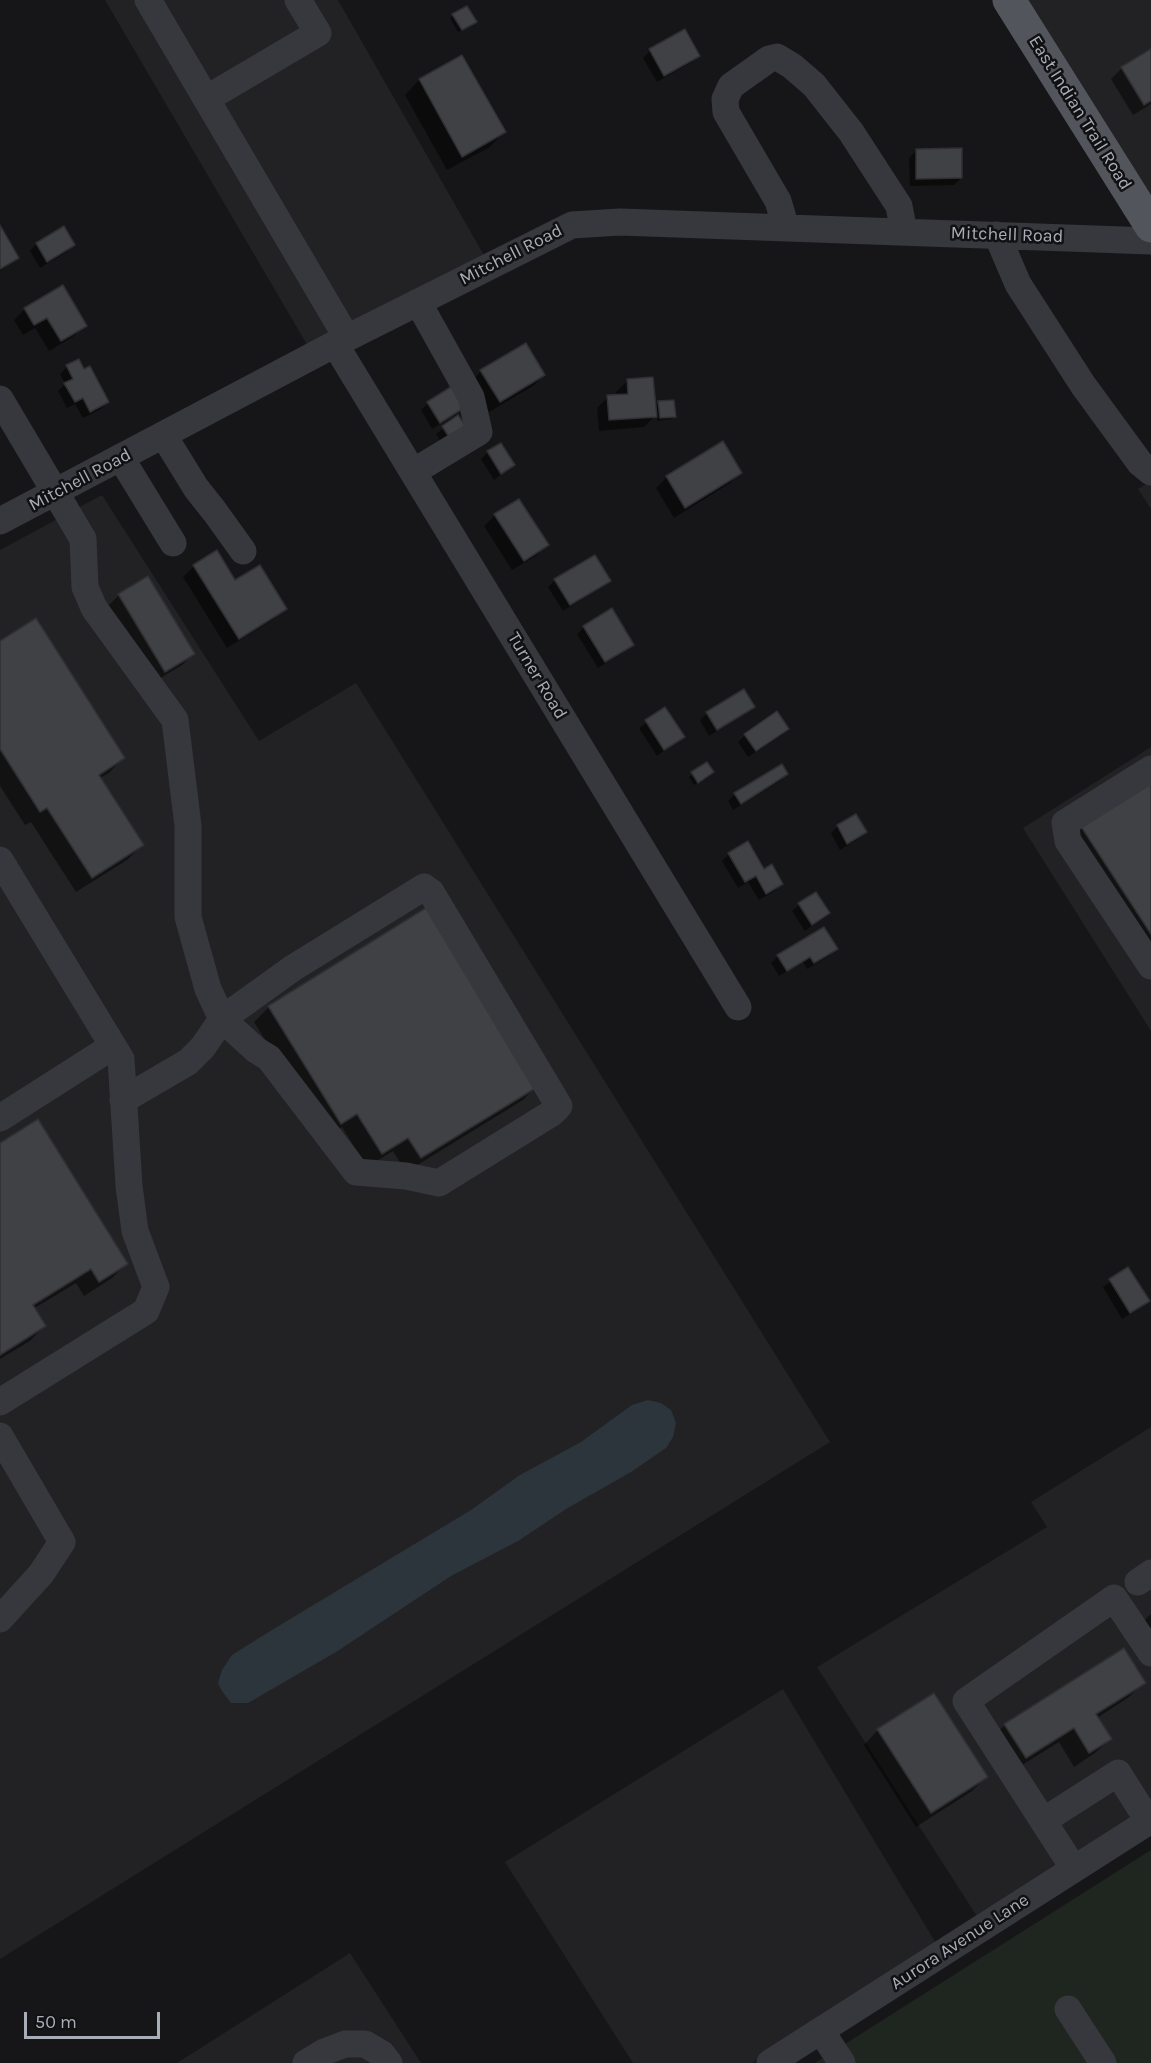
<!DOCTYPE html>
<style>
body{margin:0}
#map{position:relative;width:1151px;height:2063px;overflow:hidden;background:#161618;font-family:Karla,sans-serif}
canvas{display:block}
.scale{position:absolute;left:24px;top:2012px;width:136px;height:27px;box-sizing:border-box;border:3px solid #a8adb8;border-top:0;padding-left:8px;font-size:18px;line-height:21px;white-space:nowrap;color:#a8adb8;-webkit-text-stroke:4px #111113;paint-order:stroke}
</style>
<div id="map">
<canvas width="1151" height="2063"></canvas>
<div class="scale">50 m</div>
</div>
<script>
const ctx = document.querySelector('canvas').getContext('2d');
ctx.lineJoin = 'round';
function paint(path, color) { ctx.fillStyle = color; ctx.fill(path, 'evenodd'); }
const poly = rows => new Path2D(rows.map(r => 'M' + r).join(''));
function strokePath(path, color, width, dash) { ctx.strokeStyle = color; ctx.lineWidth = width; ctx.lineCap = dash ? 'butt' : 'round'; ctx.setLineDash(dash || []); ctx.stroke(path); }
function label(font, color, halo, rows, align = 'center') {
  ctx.font = font + ' Karla,sans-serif'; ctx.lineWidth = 5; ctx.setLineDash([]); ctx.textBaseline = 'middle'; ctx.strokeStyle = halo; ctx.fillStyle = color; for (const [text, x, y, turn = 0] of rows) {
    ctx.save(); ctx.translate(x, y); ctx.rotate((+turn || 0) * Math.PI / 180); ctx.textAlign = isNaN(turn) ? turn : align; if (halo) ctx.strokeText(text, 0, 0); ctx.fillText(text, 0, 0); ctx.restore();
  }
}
paint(poly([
 [105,0,338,0,485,257,309,348],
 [1020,0,1151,0,1151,205],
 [1151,481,1151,509,1138,489],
 [102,495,259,741,356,683,830,1442,0,1959,0,550],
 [1151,747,1151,1031,1023,828],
 [1151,1427,1151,1807,978,1918,817,1667,1047,1527,1031,1502],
 [783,1689,937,1945,752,2063,633,2063,505,1862],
 [350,1953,421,2063,177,2063]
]), '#222225');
paint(poly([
 [1151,1850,1151,2063,815,2063]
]), '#1e261f');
paint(poly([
 [648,1400,661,1403,671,1410,676,1423,673,1437,666,1448,631,1472,566,1509,518,1541,451,1576,336,1652,248,1703,231,1703,222,1691,218,1683,222,1670,232,1655,272,1630,471,1510,520,1475,581,1442,632,1405]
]), '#2c353c');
paint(poly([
 [453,15,472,25,458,32,450,18],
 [684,31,699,55,692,62,657,82,643,58,650,51],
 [1151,51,1151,104,1133,115,1111,79,1122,68],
 [462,57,504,132,490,147,447,170,405,95,419,80],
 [916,151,961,178,954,185,910,186,909,158],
 [0,228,17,258,0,271],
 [63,228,74,245,67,252,40,268,30,251,36,244],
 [25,309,85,325,74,336,49,351,35,328,23,335,14,320],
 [78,361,108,402,101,409,83,418,75,404,67,408,58,391,65,384,60,374,67,367],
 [481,371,544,375,533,386,489,412,471,382],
 [627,381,654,407,659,402,674,416,671,419,657,421,657,414,644,427,599,431,597,408,608,397,617,396,616,392],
 [457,385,461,411,432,429,421,410,428,403],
 [458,417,445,448,436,434],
 [488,452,513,465,494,480,481,459],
 [741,472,730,483,674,518,656,488,667,477],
 [495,515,547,545,536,556,512,570,484,526],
 [194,566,235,582,285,609,274,619,227,648,183,577],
 [555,580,609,580,602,587,563,611,548,587],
 [119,595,193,654,182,665,154,682,108,606],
 [611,610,632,645,625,651,598,668,577,634,584,627],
 [0,642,123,758,109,773,100,778,142,845,127,860,76,892,31,822,25,825,0,786],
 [753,706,746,713,709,736,700,720,707,713],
 [665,709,683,737,657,756,639,728],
 [787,729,780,736,748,757,738,742,745,735],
 [706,764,709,775,694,785,689,777],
 [787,774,780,781,733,810,728,801,735,794],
 [1151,778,1151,971,1066,841,1081,826],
 [856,816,865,832,858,839,840,850,831,833,838,826],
 [729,854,764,871,782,884,775,891,759,900,748,882,738,888,722,861],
 [799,905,828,913,805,931,792,911],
 [836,949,829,956,807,969,803,962,779,976,771,963,778,956],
 [269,1007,537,1085,523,1100,406,1172,393,1151,367,1167,342,1127,326,1137,254,1022],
 [0,1144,126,1264,112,1278,84,1296,76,1283,33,1309,44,1326,30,1341,0,1359],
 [1128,1269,1148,1300,1141,1307,1122,1319,1103,1287],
 [1151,1614,1151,1658,1133,1631],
 [1144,1682,1129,1697,1097,1718,1110,1739,1095,1753,1074,1767,1059,1742,1011,1772,990,1739,1005,1725],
 [878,1730,986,1777,972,1791,916,1827,864,1745]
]), '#0007');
const building = poly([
 [467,6,477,22,462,30,452,14,467,6],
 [685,29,700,56,664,76,649,49,685,29],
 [1151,49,1151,101,1144,105,1121,67,1151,49],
 [462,55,506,132,462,157,419,79,462,55],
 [962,148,962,178,916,179,916,149,962,148],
 [0,225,19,258,0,269,0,225],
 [64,226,75,245,47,262,36,243,64,226],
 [63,285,87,326,61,341,47,318,34,325,24,308,63,285],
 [526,343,545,375,500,402,480,370,526,343],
 [79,359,84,369,90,366,109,402,90,412,83,398,75,402,64,383,73,379,66,365,79,359],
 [653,377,657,417,609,420,607,395,628,394,627,379,653,377],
 [457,383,470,404,440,423,427,402,457,383],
 [674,400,676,417,660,418,658,401,674,400],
 [458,415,469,431,452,442,442,426,458,415],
 [723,441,742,473,685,508,666,476,723,441],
 [501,443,515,465,501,474,487,451,501,443],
 [519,499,549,545,524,561,494,514,519,499],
 [217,550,235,580,260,565,287,609,239,639,193,565,217,550],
 [595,555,611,581,570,605,554,579,595,555],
 [148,576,195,654,165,672,118,594,148,576],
 [612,608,634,645,605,662,583,626,612,608],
 [36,618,125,758,99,775,144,845,92,878,47,808,40,812,0,749,0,641,36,618],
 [744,689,755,707,717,730,706,712,744,689],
 [665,707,685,737,664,750,645,720,665,707],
 [777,711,789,729,756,751,744,734,777,711],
 [707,762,714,772,698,783,691,772,707,762],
 [782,764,788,774,741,804,734,793,782,764],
 [1151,776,1151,934,1080,825,1151,776],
 [856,814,867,832,847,844,837,825,856,814],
 [748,841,764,869,772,864,783,884,766,894,756,876,745,882,728,853,748,841],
 [816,892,830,913,812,925,798,903,816,892],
 [429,906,539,1086,421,1158,408,1138,382,1154,357,1114,341,1124,268,1006,429,906],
 [824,927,838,949,814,963,810,957,787,971,777,955,824,927],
 [38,1119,128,1264,99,1282,91,1269,33,1305,46,1326,0,1355,0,1143,38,1119],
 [1128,1267,1150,1301,1130,1313,1109,1279,1128,1267],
 [1124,1648,1146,1683,1096,1714,1112,1739,1089,1753,1074,1728,1026,1758,1004,1724,1124,1648],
 [934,1693,988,1777,931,1813,877,1729,934,1693]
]);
paint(building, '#404145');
strokePath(building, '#303034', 1.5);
strokePath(poly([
 [148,0,347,338],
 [206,99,318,33,298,0],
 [786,228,778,201,726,112,725,99,731,86,769,59,777,57,792,66,814,85,851,132,899,206,904,232],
 [997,235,1018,284,1083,385,1140,463,1151,472],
 [335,344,738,1007],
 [0,399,83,539,85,587,94,608,175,720,188,826,188,917,208,989,222,1019,203,1047,188,1062,123,1100],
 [164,436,196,488,215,512,243,551],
 [121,458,173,543],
 [413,472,479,432,471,397,418,302],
 [0,521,335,344,572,225,620,222,1151,241],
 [1151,769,1065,823,1068,841,1151,966],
 [0,860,121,1059,129,1186,135,1231,156,1287,146,1311,0,1402],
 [424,887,431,892,559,1106,552,1113,439,1183,406,1176,356,1172,269,1058,256,1050,222,1019,293,968,424,887],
 [0,1118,113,1046],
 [0,1436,62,1542,41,1574,0,1619],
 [1138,1582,1151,1573],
 [1043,1821,1118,1773,1149,1822],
 [1074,1869,966,1701,1114,1598,1151,1653],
 [1068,2009,1103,2063],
 [821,2031,842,2063],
 [306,2063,324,2052,345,2044,365,2044,382,2054,389,2063],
 [770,2063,1151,1820]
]), '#37383d', 27);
strokePath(poly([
 [1009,0,1151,226]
]), '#53555c', 33);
label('18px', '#a8adb8', '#111113', [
 ["East Indian Trail Road",1080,113,58],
 ["Mitchell Road",1007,235,2],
 ["Mitchell Road",511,255,-27],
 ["Mitchell Road",80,480,-28],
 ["Turner Road",537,676,59],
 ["Aurora Avenue Lane",960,1942,-33]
]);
</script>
